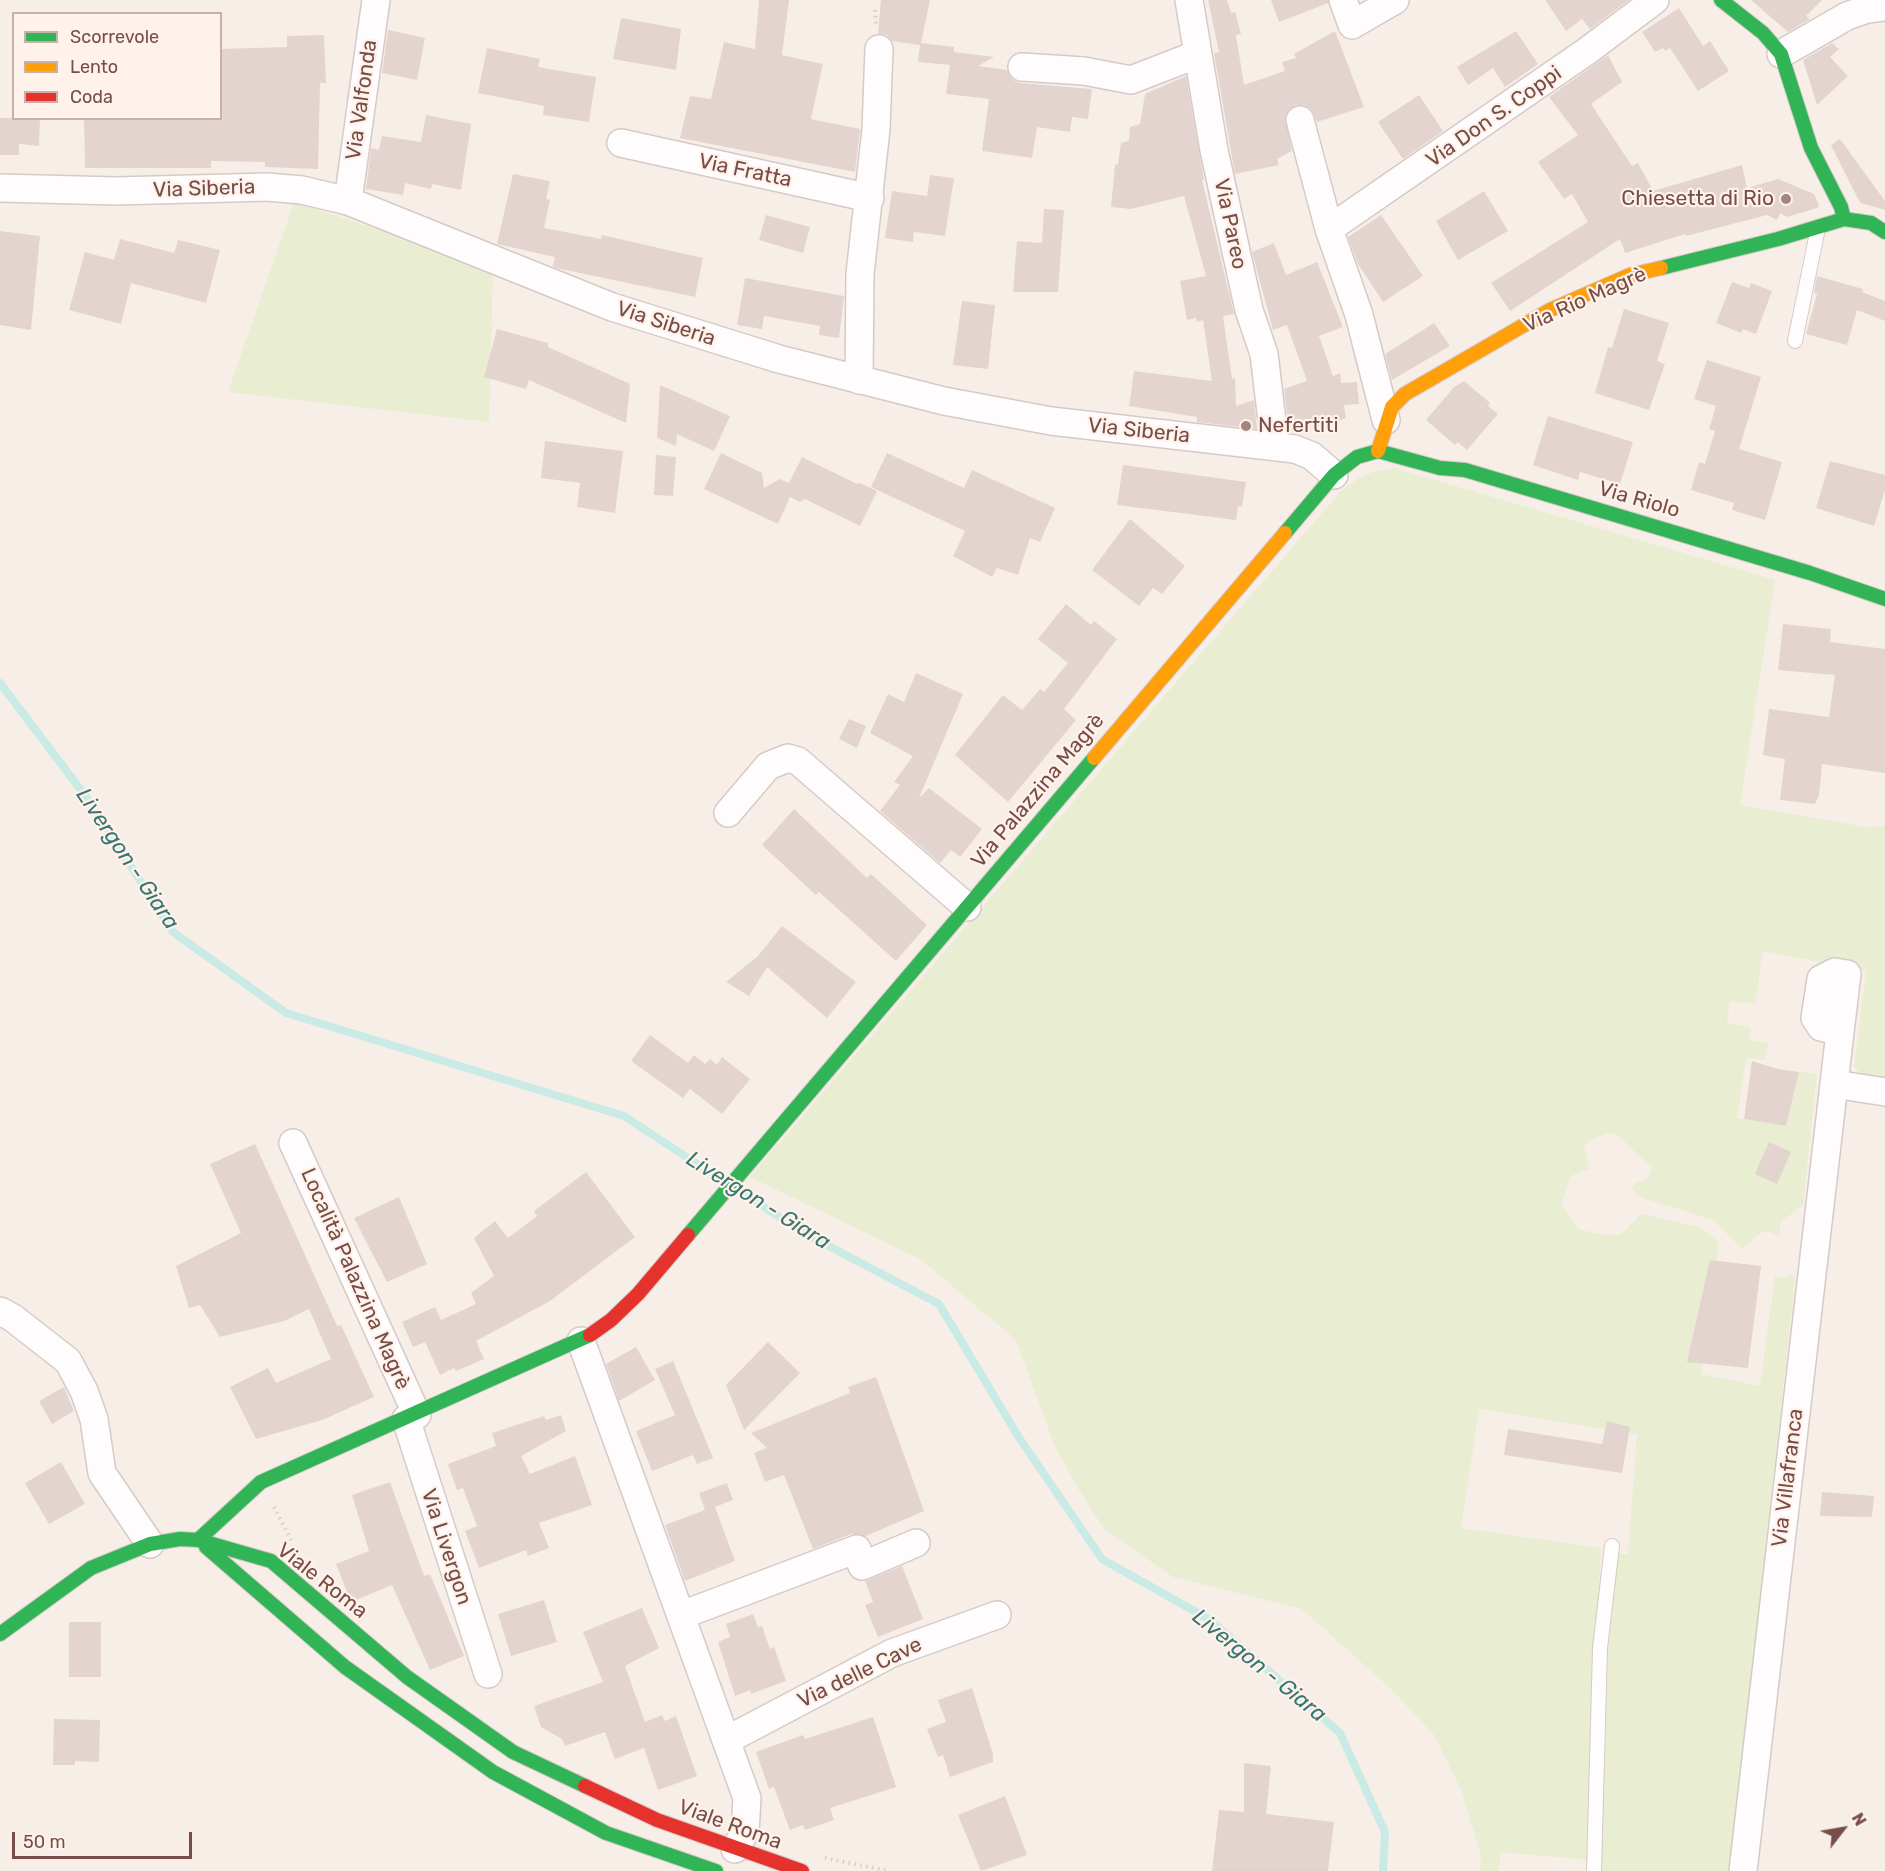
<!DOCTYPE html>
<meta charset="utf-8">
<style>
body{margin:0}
#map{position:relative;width:1885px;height:1871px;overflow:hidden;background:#f8eee8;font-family:Rubik,sans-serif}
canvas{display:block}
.legend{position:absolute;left:12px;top:12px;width:210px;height:108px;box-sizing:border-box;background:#fff2ea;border:2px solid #c9b0a9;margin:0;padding:8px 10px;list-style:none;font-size:18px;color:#774d47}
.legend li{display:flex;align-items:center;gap:12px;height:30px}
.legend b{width:30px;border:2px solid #c9b0a9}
.north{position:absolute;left:1813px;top:1799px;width:60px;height:60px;-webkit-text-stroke:4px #fff2ea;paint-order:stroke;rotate:59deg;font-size:16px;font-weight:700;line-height:24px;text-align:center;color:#774d47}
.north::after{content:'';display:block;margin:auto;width:21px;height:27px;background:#774d47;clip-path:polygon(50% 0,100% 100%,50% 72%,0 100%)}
.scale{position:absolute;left:12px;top:1832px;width:180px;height:27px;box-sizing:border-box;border:3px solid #774d47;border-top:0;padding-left:8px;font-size:18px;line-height:21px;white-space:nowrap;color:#774d47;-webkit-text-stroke:4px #fff2ea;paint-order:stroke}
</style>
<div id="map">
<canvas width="1885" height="1871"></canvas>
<ul class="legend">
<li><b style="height:8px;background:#30b455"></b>Scorrevole</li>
<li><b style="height:8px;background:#ff9f0a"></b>Lento</li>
<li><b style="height:8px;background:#e5322d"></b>Coda</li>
</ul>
<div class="north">N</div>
<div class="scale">50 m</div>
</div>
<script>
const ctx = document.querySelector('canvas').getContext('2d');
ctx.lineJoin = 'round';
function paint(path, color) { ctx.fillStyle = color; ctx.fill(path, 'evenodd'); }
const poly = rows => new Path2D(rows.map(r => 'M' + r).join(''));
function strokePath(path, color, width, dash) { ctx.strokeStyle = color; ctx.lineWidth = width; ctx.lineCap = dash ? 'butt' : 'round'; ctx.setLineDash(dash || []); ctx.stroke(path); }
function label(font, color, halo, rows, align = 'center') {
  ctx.font = font + ' Rubik,sans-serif'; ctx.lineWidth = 4.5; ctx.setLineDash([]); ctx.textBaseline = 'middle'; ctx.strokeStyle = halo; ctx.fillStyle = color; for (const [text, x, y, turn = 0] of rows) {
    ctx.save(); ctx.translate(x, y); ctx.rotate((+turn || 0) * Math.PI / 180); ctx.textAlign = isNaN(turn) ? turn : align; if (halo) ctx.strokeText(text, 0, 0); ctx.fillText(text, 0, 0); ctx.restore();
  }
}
paint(poly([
 [294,202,493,267,489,422,228,392],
 [1394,468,1775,580,1740,805,1866,827,1885,826,1885,1079,1862,1075,1854,1067,1866,971,1763,951,1755,1004,1730,1001,1727,1023,1751,1028,1750,1040,1769,1043,1765,1060,1746,1058,1737,1118,1786,1126,1799,1072,1817,1074,1803,1205,1781,1222,1779,1236,1770,1232,1762,1232,1742,1249,1713,1220,1637,1196,1632,1188,1634,1184,1648,1178,1653,1166,1642,1159,1620,1137,1610,1133,1590,1140,1584,1147,1589,1169,1571,1176,1562,1203,1578,1229,1599,1234,1620,1235,1641,1214,1698,1227,1713,1237,1718,1244,1716,1277,1701,1374,1760,1386,1775,1276,1784,1278,1792,1273,1795,1279,1730,1871,1601,1871,1608,1655,1616,1559,1619,1554,1628,1554,1637,1434,1479,1409,1461,1528,1601,1548,1591,1738,1588,1860,1501,1852,1499,1871,1480,1871,1481,1855,1461,1790,1434,1735,1392,1690,1302,1609,1173,1577,1105,1530,1077,1487,1054,1444,1016,1340,920,1259,750,1177,1341,491,1357,479,1375,471]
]), '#e9edd2');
strokePath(poly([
 [0,683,87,798,173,932,286,1013,624,1116,723,1181],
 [738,1190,802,1232,939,1304,1018,1436,1102,1559,1210,1620,1340,1733,1385,1832,1383,1871]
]), '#c9eae5', 8);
paint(poly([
 [759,0,789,0,782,55,823,64,811,119,860,129,855,172,680,138,690,96,711,99,724,42,755,49],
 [881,0,930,0,921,43,954,47,954,52,994,57,978,66,1007,70,1013,80,1020,83,1092,89,1088,119,1072,117,1070,132,1037,127,1032,158,982,151,989,99,946,94,950,65,918,62,920,45,892,41,887,35,878,34],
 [1208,0,1227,0,1231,13,1235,12,1241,34,1236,35,1244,85,1285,71,1282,62,1296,58,1294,54,1335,31,1364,107,1317,122,1311,109,1304,105,1295,105,1285,116,1292,151,1277,159,1279,165,1235,174,1214,53,1219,52],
 [1271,0,1328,0,1328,3,1279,22],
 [1545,0,1629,0,1590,29,1582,19,1566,31],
 [1751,0,1822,0,1806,16,1810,19,1788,32],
 [1679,8,1703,46,1710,41,1729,71,1698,91,1670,48,1665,51,1663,48,1655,52,1642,32],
 [621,18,681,29,676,70,613,59],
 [388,30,425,38,417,80,382,73],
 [1516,31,1538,64,1505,87,1493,68,1468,85,1457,67],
 [324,35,326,83,320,83,318,169,265,167,265,162,211,161,211,168,85,168,84,118,220,118,220,49,287,47,287,36],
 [1832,43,1839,49,1830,57,1848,76,1817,105,1803,60],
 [487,48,540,59,538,67,596,77,589,122,543,115,544,106,478,93],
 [1608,55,1622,82,1591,104,1632,166,1638,163,1653,191,1742,165,1747,188,1778,179,1814,194,1819,205,1817,208,1787,217,1780,213,1777,220,1767,215,1686,236,1685,234,1625,253,1620,239,1510,311,1491,283,1588,222,1572,194,1564,199,1538,162,1578,135,1549,97],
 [1186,76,1204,180,1202,180,1234,314,1223,316,1232,379,1235,378,1236,406,1254,400,1257,429,1197,422,1197,417,1129,406,1134,371,1212,381,1203,320,1197,322,1196,318,1187,320,1180,281,1206,276,1184,196,1131,209,1111,207,1115,165,1118,164,1121,143,1129,141,1130,127,1140,124,1145,94],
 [1419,95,1443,131,1403,159,1378,122],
 [426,115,471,124,461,190,432,184,431,189,405,183,403,195,366,189,371,148,379,150,382,136,421,142],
 [0,118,40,118,39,146,19,144,19,155,0,155],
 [1840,139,1885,201,1885,210,1861,203,1857,197,1831,145],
 [513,174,550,181,546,199,550,200,544,228,601,239,602,235,703,258,695,297,556,268,553,266,555,257,497,244],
 [930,175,954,178,945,236,914,232,913,242,885,238,892,191,927,196],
 [1484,191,1508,231,1458,260,1436,221],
 [1044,209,1064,210,1058,292,1013,292,1017,241,1042,243],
 [766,215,810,227,803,253,759,240],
 [1381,215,1423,276,1383,302,1358,264,1348,237],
 [0,231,40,236,31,330,0,325],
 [120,239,174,253,178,240,220,250,206,303,131,283,121,324,69,310,85,252,114,260],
 [1274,243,1286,275,1317,262,1343,327,1319,336,1333,376,1340,373,1341,383,1357,382,1359,404,1344,405,1346,418,1314,429,1312,424,1289,432,1284,389,1307,381,1287,325,1273,330,1252,252],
 [1817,276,1863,289,1862,292,1885,301,1885,321,1857,310,1847,345,1806,334,1817,294,1814,293],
 [745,278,844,296,839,338,819,335,820,326,764,316,762,329,737,325],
 [1732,282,1749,288,1751,283,1772,291,1756,334,1743,329,1741,333,1716,323],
 [962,301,995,305,988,369,953,365],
 [1624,309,1669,323,1657,361,1665,364,1649,410,1595,393,1608,347,1612,348],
 [1434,323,1450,346,1392,380,1385,354],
 [497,329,548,343,548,347,630,384,626,423,529,380,526,389,484,377],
 [1707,360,1761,377,1739,449,1782,462,1765,520,1732,510,1734,503,1691,490,1699,462,1705,464,1715,431,1709,429,1716,406,1694,399],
 [1464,381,1490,403,1488,406,1498,414,1467,450,1458,442,1455,445,1426,420,1454,387],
 [660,385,730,416,714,451,677,434,676,446,657,438],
 [1548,416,1633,442,1620,484,1580,472,1578,480,1533,465],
 [545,441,623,451,615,513,577,507,580,483,541,478],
 [721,453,762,473,764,488,780,479,789,483,802,457,857,484,860,483,877,491,860,526,805,499,800,502,790,497,778,524,704,489],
 [887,453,964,488,972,470,1055,508,1040,542,1030,538,1018,575,997,568,992,577,953,556,965,531,871,487],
 [656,455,676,457,673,496,654,495],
 [1830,461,1885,475,1885,490,1874,526,1816,508],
 [1123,465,1246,482,1242,507,1238,506,1236,520,1117,505],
 [1130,519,1185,566,1162,594,1153,588,1139,606,1092,570],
 [1066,604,1091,625,1094,621,1117,639,1064,709,1076,720,1008,802,955,755,1003,695,1022,710,1040,689,1044,692,1068,663,1038,639],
 [1783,624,1831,629,1830,642,1885,649,1885,773,1822,764,1819,795,1815,804,1780,800,1785,759,1763,755,1769,709,1829,717,1835,675,1778,670],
 [916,673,963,694,919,798,929,788,982,829,960,857,951,850,940,863,880,811,900,785,894,782,913,756,870,733,888,694,904,702],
 [849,719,866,726,857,748,839,739],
 [794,809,867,878,871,874,927,925,896,961,819,892,816,895,762,845],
 [782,926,856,982,827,1018,767,967,749,996,726,982,758,956],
 [650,1035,688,1063,694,1055,705,1064,710,1059,717,1065,722,1057,750,1079,722,1114,690,1089,683,1098,631,1061],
 [1752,1061,1778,1069,1799,1072,1786,1126,1744,1119],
 [1769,1142,1791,1152,1777,1184,1755,1174],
 [255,1144,337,1326,341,1325,374,1397,322,1420,256,1439,230,1387,268,1368,276,1383,331,1359,309,1309,284,1321,220,1337,200,1305,189,1308,176,1266,241,1233,210,1164],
 [586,1172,635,1237,550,1301,476,1341,484,1359,456,1371,454,1368,440,1375,425,1342,413,1347,402,1322,435,1307,441,1320,476,1304,471,1293,494,1276,474,1238,495,1221,508,1238,537,1216,534,1211],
 [399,1197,427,1264,387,1282,354,1218],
 [1710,1260,1761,1266,1748,1368,1687,1362],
 [768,1342,800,1373,744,1430,726,1385],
 [636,1347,655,1380,619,1401,606,1364],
 [673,1361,713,1458,697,1464,693,1455,652,1471,636,1431,675,1415,655,1369],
 [876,1377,924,1511,866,1536,851,1534,813,1549,784,1475,765,1482,754,1453,767,1448,751,1433,850,1393,848,1387],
 [64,1387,74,1411,52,1424,39,1401],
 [561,1415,566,1431,521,1456,530,1474,575,1456,592,1505,539,1523,549,1548,528,1556,526,1550,479,1568,465,1531,477,1526,463,1488,457,1490,448,1464,496,1446,492,1433,544,1416,546,1420],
 [1607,1421,1630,1427,1622,1473,1504,1455,1508,1429,1602,1444],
 [61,1462,85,1504,49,1524,25,1483],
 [390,1482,424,1576,430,1574,464,1656,430,1670,392,1585,351,1602,336,1564,369,1551,352,1495],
 [727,1483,733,1500,715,1507,735,1561,685,1581,665,1525,705,1510,699,1493],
 [1822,1492,1874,1496,1872,1517,1820,1516],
 [902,1566,923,1619,878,1637,865,1605,873,1602,865,1581],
 [544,1600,557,1642,511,1656,498,1614],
 [642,1608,659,1648,625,1666,645,1722,662,1715,665,1721,676,1716,697,1776,658,1790,644,1748,615,1759,605,1732,565,1746,562,1739,541,1727,534,1706,603,1682,583,1632],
 [753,1614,758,1627,762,1626,770,1649,774,1647,786,1681,751,1694,750,1690,735,1696,718,1642,730,1637,726,1624],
 [69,1622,101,1622,101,1677,69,1677],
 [972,1688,993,1754,993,1762,950,1777,943,1755,938,1757,927,1729,946,1722,938,1700],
 [873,1717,896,1787,830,1808,834,1820,805,1830,803,1825,790,1830,774,1787,769,1789,756,1752,803,1735,805,1739],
 [54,1719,100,1720,99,1762,75,1761,75,1765,53,1765],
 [1244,1763,1271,1766,1266,1814,1334,1822,1328,1871,1212,1871,1219,1810,1244,1812],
 [1005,1796,1027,1855,981,1871,958,1815]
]), '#e4d4d0');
const lane = poly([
 [1795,341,1818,228],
 [1594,1871,1600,1648,1612,1546]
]);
const street = poly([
 [1189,0,1214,150,1236,251,1249,310,1264,354,1275,446],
 [1343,0,1352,25,1395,0],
 [1781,54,1847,16,1867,9,1885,7],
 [1022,67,1084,71,1131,80,1198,54],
 [1300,120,1329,229,1359,315,1386,420],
 [621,143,870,198],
 [0,188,116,191,267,187,302,190,348,201,612,307,779,359,944,401,1051,421,1295,449,1312,456,1334,475],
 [348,201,376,0],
 [1329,229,1587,51,1655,0],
 [859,380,860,274,876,129,879,49],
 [728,813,768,766,788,758,798,761,967,907],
 [1834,1084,1885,1092],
 [293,1143,417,1415],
 [0,1311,13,1318,68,1361,84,1391,94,1419,102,1473,150,1544],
 [581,1341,747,1798,745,1832,735,1849],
 [406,1419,488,1674],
 [682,1615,857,1549,862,1566,916,1543],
 [727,1740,892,1653,997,1615],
 [1743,1871,1834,1084,1840,1032,1847,974,1835,972,1821,979,1815,1018,1821,1027,1840,1032]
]);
const fast = poly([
 [1721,0,1763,33,1781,54,1811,148,1841,207,1844,219],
 [1661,268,1778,239,1844,219,1871,223,1885,232],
 [1285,533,1334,475,1357,457,1378,451,1440,468,1465,470,1810,573,1885,599],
 [688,1235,1094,758],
 [198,1540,261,1482,590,1335],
 [206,1547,345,1667,493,1772,606,1833,716,1871],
 [0,1634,91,1568,150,1544,180,1539,198,1540,271,1561,407,1677,513,1752,585,1786]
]);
const slow = poly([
 [1378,451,1392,407,1405,394,1550,310,1630,275,1661,268],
 [1094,758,1285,533]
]);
const jam = poly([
 [590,1335,611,1320,638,1294,688,1235],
 [585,1786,657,1820,802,1871]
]);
strokePath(lane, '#d6cac6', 16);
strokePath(street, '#d6cac6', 30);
strokePath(fast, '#d6c9c5', 16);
strokePath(slow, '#d6c9c5', 16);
strokePath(jam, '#d6c9c5', 16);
strokePath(poly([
 [875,10,876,25],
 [274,1507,291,1540],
 [825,1858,889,1871]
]), '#d8ccc9', 4, [1.5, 4.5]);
strokePath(lane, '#fefcfc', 14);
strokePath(street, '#fefcfc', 27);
strokePath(fast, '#30b455', 14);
strokePath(slow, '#ff9f0a', 14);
strokePath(jam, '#e5322d', 14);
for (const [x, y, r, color] of [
 [1786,199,6,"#a4857f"],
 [1246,426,6,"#a4857f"]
]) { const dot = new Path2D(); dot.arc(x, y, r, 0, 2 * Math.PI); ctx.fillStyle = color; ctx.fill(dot); strokePath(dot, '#fff2ea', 2); }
label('21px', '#774d47', '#fff2ea', [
 ["Via Valfonda",362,100,-82],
 ["Via Don S. Coppi",1494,117,-35],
 ["Via Fratta",745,171,12],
 ["Via Siberia",204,189,-2],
 ["Via Pareo",1230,224,78],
 ["Via Rio Magrè",1585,300,-24],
 ["Via Siberia",666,324,18],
 ["Via Siberia",1139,431,6],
 ["Via Riolo",1639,500,16],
 ["Via Palazzina Magrè",1038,791,-50],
 ["Località Palazzina Magrè",355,1279,66],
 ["Via Villafranca",1788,1478,-83],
 ["Via Livergon",446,1547,72],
 ["Viale Roma",322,1581,38],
 ["Via delle Cave",860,1673,-26],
 ["Viale Roma",730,1825,20]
]);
label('21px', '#774d47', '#fff2ea', [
 ["Chiesetta di Rio",1774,199],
 ["Nefertiti",1258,426,"left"]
], 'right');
label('italic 22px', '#377672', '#fff2ea', [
 ["Livergon - Giara",127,859,56],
 ["Livergon - Giara",758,1201,32],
 ["Livergon - Giara",1259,1666,39]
]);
</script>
